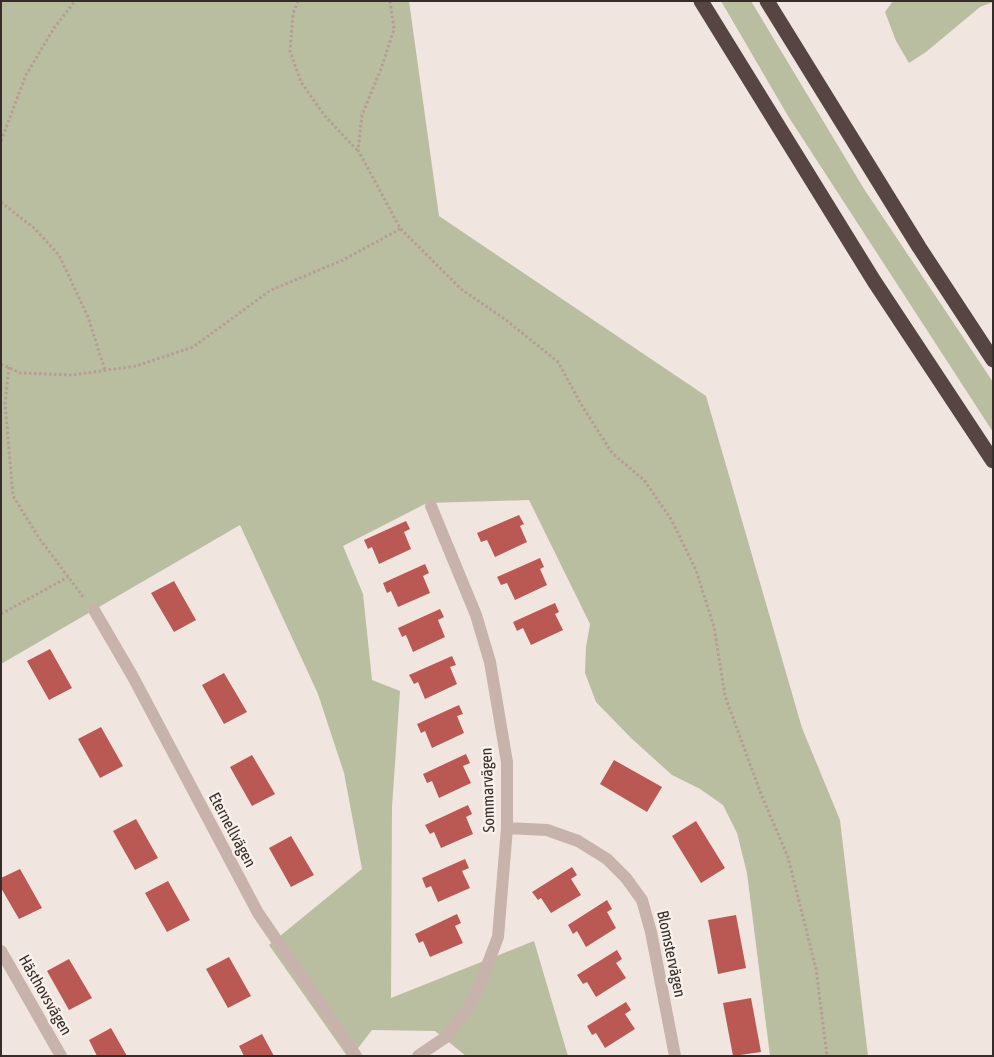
<!DOCTYPE html>
<meta charset="utf-8">
<style>
body{margin:0}
#map{position:relative;width:994px;height:1057px;overflow:hidden;background:#f0e5df;font-family:"Asap Condensed",sans-serif}
canvas{display:block}
.frame{position:absolute;inset:0;border:2px solid #362c2a;pointer-events:none}
</style>
<div id="map">
<canvas width="994" height="1057"></canvas>
<div class="frame"></div>
</div>
<script>
const ctx = document.querySelector('canvas').getContext('2d');
ctx.lineJoin = 'round';
function paint(path, color) { ctx.fillStyle = color; ctx.fill(path, 'evenodd'); }
const poly = rows => new Path2D(rows.map(r => 'M' + r).join(''));
function strokePath(path, color, width, dash) { ctx.strokeStyle = color; ctx.lineWidth = width; ctx.lineCap = dash ? 'butt' : 'round'; ctx.setLineDash(dash || []); ctx.stroke(path); }
function label(font, color, halo, rows, align = 'center') {
  ctx.font = font + ' "Asap Condensed",sans-serif'; ctx.lineWidth = 5; ctx.setLineDash([]); ctx.textBaseline = 'middle'; ctx.strokeStyle = halo; ctx.fillStyle = color; for (const [text, x, y, turn = 0] of rows) {
    ctx.save(); ctx.translate(x, y); ctx.rotate((+turn || 0) * Math.PI / 180); ctx.textAlign = isNaN(turn) ? turn : align; if (halo) ctx.strokeText(text, 0, 0); ctx.fillText(text, 0, 0); ctx.restore();
  }
}
paint(poly([
 [1,1,409,1,439,216,706,396,802,728,840,820,868,1056,770,1056,747,873,737,833,723,805,700,789,672,775,631,738,596,702,585,673,586,647,590,624,529,500,427,503,343,546,363,594,372,680,400,691,392,807,391,998,534,941,568,1056,466,1056,435,1031,372,1030,352,1056,347,1056,269,945,362,869,344,773,318,694,240,525,1,664],
 [721,1,751,1,864,189,993,382,993,432,788,116],
 [893,1,993,1,993,2,980,7,926,52,909,63,896,41,885,12]
]), '#babea0');
paint(poly([
 [519,515,524,524,520,526,527,542,495,557,487,540,481,542,477,533],
 [406,521,410,529,404,532,411,549,379,564,372,547,368,549,364,540],
 [540,558,544,567,540,569,547,585,515,600,507,583,501,585,497,577],
 [425,564,429,573,423,576,430,593,398,607,391,591,387,593,383,583],
 [174,581,196,620,174,632,151,593],
 [555,603,559,612,555,614,563,630,531,645,523,628,517,631,513,622],
 [440,609,444,617,438,620,445,637,413,652,406,635,402,637,398,628],
 [50,649,72,688,49,700,27,661],
 [452,656,456,665,450,667,457,684,425,699,418,682,414,684,409,675],
 [224,673,247,712,224,724,202,685],
 [459,705,463,714,457,716,464,733,432,748,425,731,421,733,417,724],
 [101,727,123,766,100,778,78,739],
 [466,754,470,763,463,766,471,783,439,798,432,781,427,783,423,774],
 [252,755,275,794,252,806,230,767],
 [614,760,662,787,647,812,600,784],
 [468,805,472,814,466,817,473,834,441,848,434,832,430,834,425,825],
 [136,819,158,858,135,870,113,831],
 [696,821,725,868,701,883,672,836],
 [291,836,314,875,291,887,269,848],
 [465,859,469,868,462,871,470,888,438,902,431,886,426,888,422,878],
 [572,867,577,875,571,879,581,895,551,913,541,898,538,900,532,892],
 [20,869,42,908,19,919,1,888,1,878],
 [168,881,190,920,167,932,145,893],
 [607,900,612,909,607,912,616,928,586,947,577,931,573,934,568,925],
 [457,914,461,923,455,926,463,943,430,957,423,941,419,943,415,934],
 [736,915,746,968,718,974,708,920],
 [617,950,622,959,616,963,626,978,596,997,587,982,583,984,577,975],
 [229,957,251,996,228,1008,206,969],
 [69,959,92,998,69,1010,47,971],
 [751,998,761,1052,733,1056,723,1003],
 [626,1002,631,1010,625,1014,635,1029,605,1048,596,1033,592,1035,587,1026],
 [111,1028,127,1056,97,1056,89,1040],
 [262,1034,274,1056,244,1056,239,1046]
]), '#ba5854');
strokePath(poly([
 [298,1,293,14,290,51,301,82,325,116,357,150],
 [390,1,394,29,381,69,362,115,358,150,400,228,461,289,506,320,558,362,581,404,612,453,644,480,671,519,696,570,714,627,725,696,761,794,788,857,816,969,827,1056],
 [1,141,26,75,54,28,75,1],
 [1,202,35,229,59,255,88,317,105,370],
 [1,364,20,373,72,375,136,366,193,347,271,290,343,260,400,229],
 [9,367,5,404,13,496,39,538,84,598],
 [1,614,68,577]
]), '#b39d96', 3, [2.5, 2.5]);
strokePath(poly([
 [94,610,133,677,258,913,356,1056],
 [507,828,547,830,578,841,607,859,626,878,642,900,651,932,675,1056],
 [1,951,61,1056],
 [418,1056,446,1037,466,1011,479,987,498,937,507,828,507,762,490,662,476,615,431,506]
]), '#c7b3ac', 12);
strokePath(poly([
 [701,1,874,281,993,461],
 [767,1,919,247,993,360]
]), '#564542', 15);
label('16px', '#362c2a', '#f8f0eb', [
 ["Sommarvägen",488,790,-92],
 ["Eternellvägen",232,830,62],
 ["Blomstervägen",671,954,78],
 ["Hästhovsvägen",45,995,60]
]);
</script>
